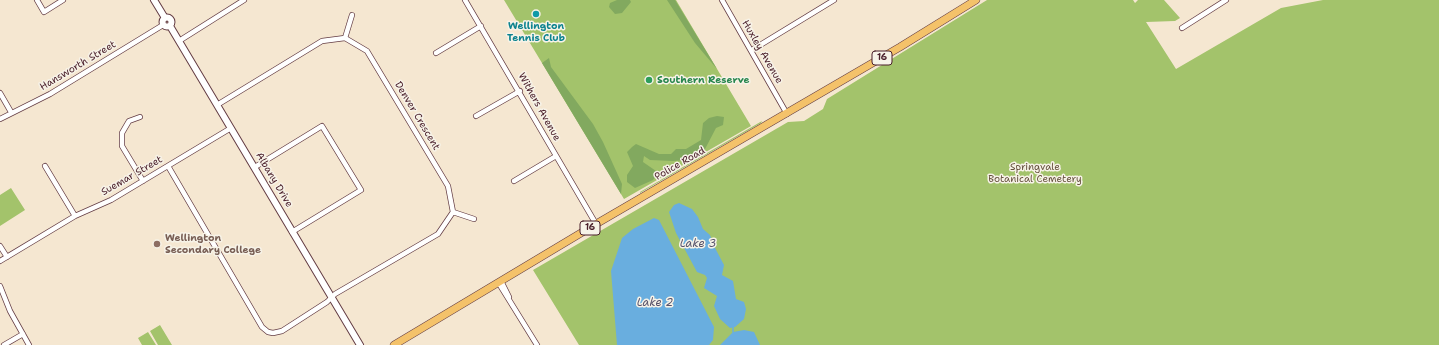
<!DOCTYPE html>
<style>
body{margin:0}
canvas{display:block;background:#f5e7d1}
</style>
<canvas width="1439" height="345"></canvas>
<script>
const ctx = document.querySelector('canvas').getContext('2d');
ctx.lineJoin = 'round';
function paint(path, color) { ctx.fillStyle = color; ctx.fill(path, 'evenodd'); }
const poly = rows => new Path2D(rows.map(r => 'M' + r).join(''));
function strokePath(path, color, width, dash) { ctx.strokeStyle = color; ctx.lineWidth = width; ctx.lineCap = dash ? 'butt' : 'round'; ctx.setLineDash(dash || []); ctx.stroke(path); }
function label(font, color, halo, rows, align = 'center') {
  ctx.font = font + ' "Shantell Sans",sans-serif'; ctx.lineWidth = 3; ctx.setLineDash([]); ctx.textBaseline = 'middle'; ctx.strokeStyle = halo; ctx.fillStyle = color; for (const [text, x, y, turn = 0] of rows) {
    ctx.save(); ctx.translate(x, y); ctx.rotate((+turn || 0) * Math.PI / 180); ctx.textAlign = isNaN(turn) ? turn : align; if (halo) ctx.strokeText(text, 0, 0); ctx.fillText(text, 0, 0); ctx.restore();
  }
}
paint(poly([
 [504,0,676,0,751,126,624,199],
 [987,0,1133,0,1135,3,1138,0,1164,0,1180,18,1175,21,1146,22,1176,69,1281,8,1323,0,1439,0,1439,345,579,345,533,270,788,122,804,121,823,109,827,99],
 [762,121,761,123,640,193,640,192],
 [11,188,25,210,0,226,0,195],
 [160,325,172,345,158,345,150,331],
 [148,332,156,345,142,345,138,338]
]), '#a3c36b');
paint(poly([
 [617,0,630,0,631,2,622,13,615,14,609,7,610,3],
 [667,0,675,0,717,69,695,43],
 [549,58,551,67,593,124,603,142,622,184,621,194,542,63],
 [717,116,724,117,723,125,716,128,704,151,688,160,673,161,650,160,644,156,643,162,656,171,656,176,653,180,635,188,627,182,627,175,633,166,627,152,632,147,636,144,659,154,671,154,676,149,686,149,701,140,703,123,709,118]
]), '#82a95f');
paint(poly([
 [679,203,692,209,698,217,703,229,710,235,714,246,724,265,722,275,733,281,736,299,744,302,746,309,744,319,735,327,730,328,720,319,714,306,717,296,704,288,707,278,705,275,697,272,676,233,669,212,674,205],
 [654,218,659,220,714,327,713,340,709,345,617,345,611,271,622,238,633,229],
 [744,330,754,332,760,345,720,345,733,332]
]), '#69aedf');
strokePath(poly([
 [733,327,733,332]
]), '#69aedf', 1.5);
const minor = poly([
 [37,0,44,12,63,0],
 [465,0,596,224],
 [722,0,787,114],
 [1182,28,1226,0],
 [345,38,352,15],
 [179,41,244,0],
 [752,50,834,0],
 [436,53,481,26],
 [0,93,11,112],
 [476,116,520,91],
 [140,117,129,121,122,133,122,146,143,181],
 [0,119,50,94,163,25],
 [45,166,75,216],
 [168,166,262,327,268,332,273,333,282,331,327,302,335,294,438,234,453,212,448,186,367,51,345,38,322,41,217,105],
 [255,167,322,126,361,190,292,232],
 [514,181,556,156],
 [453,212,474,219],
 [0,246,7,257],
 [0,261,75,216,111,200,231,128],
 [501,281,509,297],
 [498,282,537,345],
 [0,286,10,311,29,345],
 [4,345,23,334]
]);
const tertiary = poly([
 [154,0,165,18],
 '162.5 22a4.5 4.5 0 1 1 9 0a4.5 4.5 0 1 1-9 0Z',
 [170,26,360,345]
]);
const primary = poly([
 [394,345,596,224,900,47,976,0]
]);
strokePath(minor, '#643d44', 6);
strokePath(tertiary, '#643d44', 8);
strokePath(primary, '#643d44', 8);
strokePath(minor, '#fff', 4.5);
strokePath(tertiary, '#fff', 6);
strokePath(primary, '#f4c26a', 7);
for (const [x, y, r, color] of [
 [536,14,4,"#0f9aa8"],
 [649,80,4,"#2e9e5b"],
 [157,244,4,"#8d6e63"]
]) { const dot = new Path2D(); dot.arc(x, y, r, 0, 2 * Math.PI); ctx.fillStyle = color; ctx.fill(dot); strokePath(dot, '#f7f3e8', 1.5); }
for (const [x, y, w] of [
 [882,58,20],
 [590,228,20]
]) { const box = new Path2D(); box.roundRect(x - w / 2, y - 7, w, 14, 3); ctx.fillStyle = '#f7f3e8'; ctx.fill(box); strokePath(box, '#4a1f2b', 1); }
label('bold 9px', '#4a1f2b', null, [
 ["16",882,58],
 ["16",590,228]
]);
label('bold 10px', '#0d838f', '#f7f3e8', [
 ["Wellington",536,26],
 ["Tennis Club",536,38]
]);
label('10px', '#4a1f2b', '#f7f3e8', [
 ["Huxley Avenue",762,52,60],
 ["Hansworth Street",78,66,-31],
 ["Withers Avenue",539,107,61],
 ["Denver Crescent",417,116,59],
 ["Police Road",680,164,-30],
 ["Suemar Street",132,176,-30],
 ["Albany Drive",274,180,59]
]);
label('bold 10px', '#27864d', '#f7f3e8', [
 ["Southern Reserve",657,80]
], 'left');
label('10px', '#65503e', '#f7f3e8', [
 ["Springvale",1035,167],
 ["Botanical Cemetery",1035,179]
]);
label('bold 10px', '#785e54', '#f7f3e8', [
 ["Wellington",165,238],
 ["Secondary College",165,250]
], 'left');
label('italic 11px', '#55516a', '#f7f3e8', [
 ["Lake 3",698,244],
 ["Lake 2",655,303]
]);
</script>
